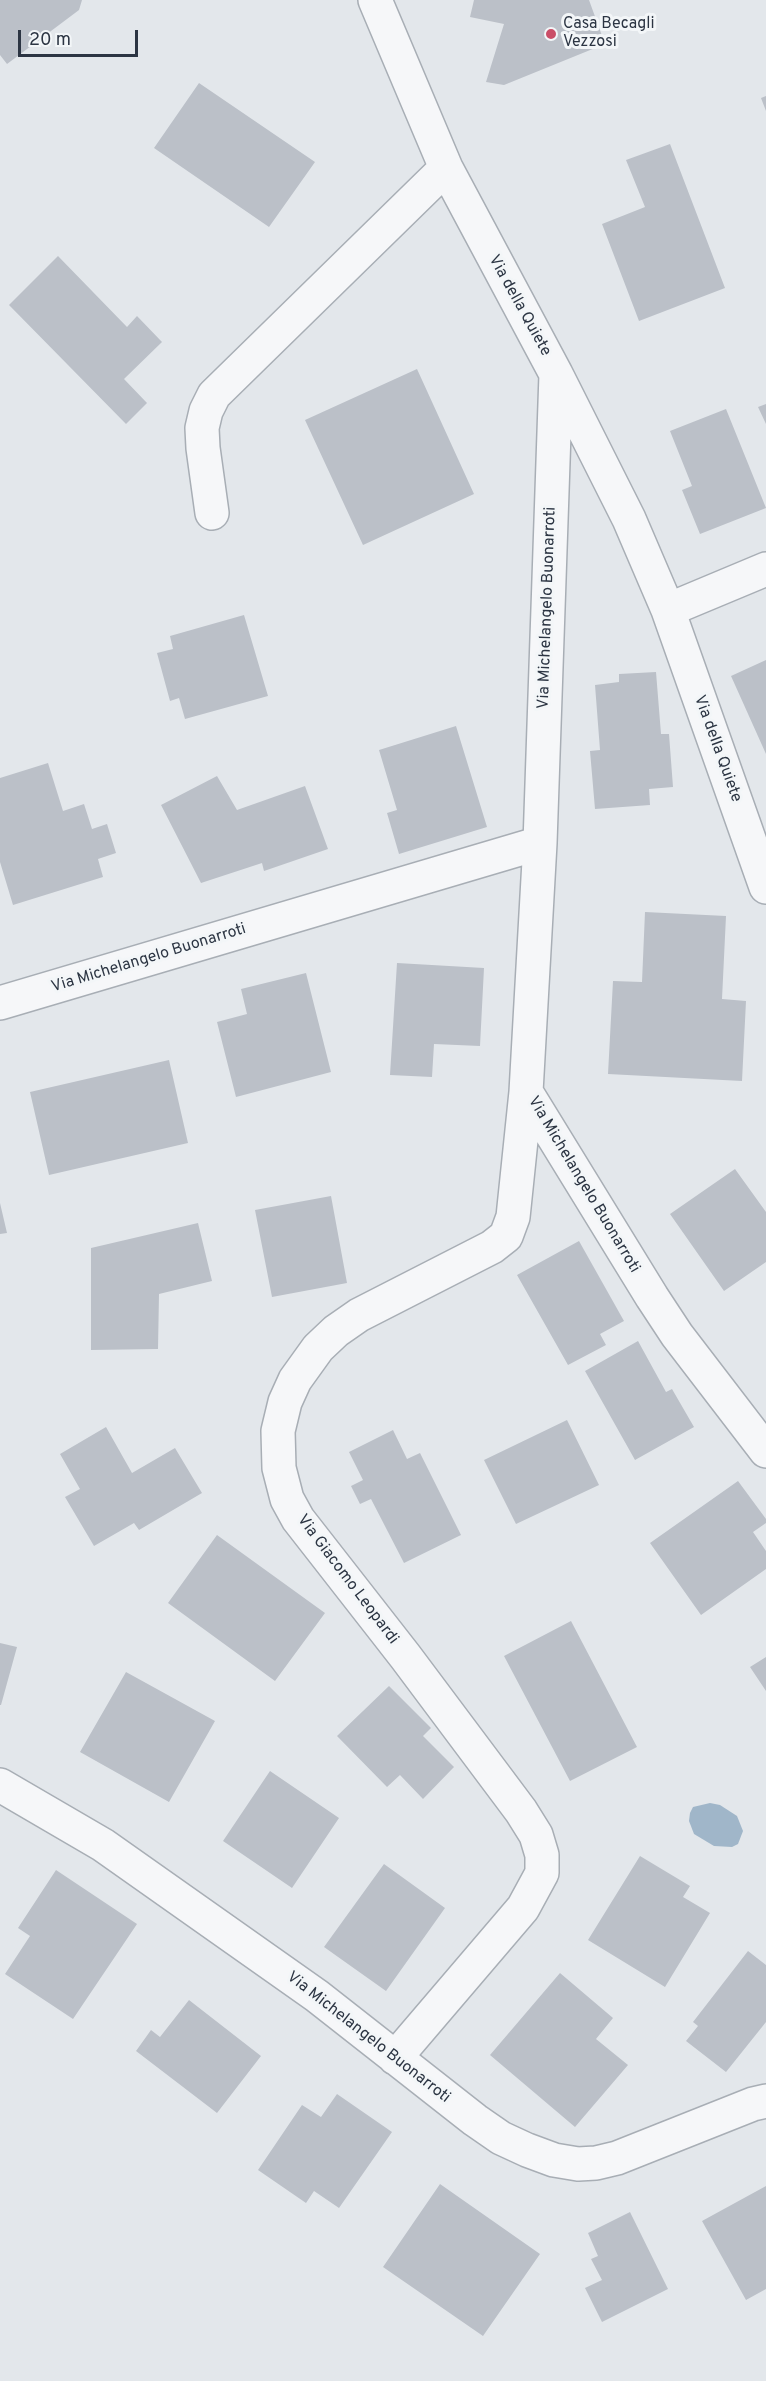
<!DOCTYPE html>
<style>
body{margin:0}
#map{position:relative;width:766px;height:2381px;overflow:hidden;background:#e3e7eb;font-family:Overpass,sans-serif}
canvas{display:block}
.scale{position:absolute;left:18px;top:30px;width:120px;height:27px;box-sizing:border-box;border:3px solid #2c3543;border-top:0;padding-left:8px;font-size:18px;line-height:21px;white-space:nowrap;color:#2c3543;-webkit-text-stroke:4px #f3f6f8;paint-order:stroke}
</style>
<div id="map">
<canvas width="766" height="2381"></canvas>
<div class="scale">20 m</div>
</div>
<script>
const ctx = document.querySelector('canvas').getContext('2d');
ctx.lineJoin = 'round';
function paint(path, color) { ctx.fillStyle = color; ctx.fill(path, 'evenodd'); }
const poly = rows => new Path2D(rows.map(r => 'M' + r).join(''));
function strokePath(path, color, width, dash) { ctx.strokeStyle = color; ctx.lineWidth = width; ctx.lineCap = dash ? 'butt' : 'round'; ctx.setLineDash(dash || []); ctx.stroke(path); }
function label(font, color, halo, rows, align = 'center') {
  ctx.font = font + ' Overpass,sans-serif'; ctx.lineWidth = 6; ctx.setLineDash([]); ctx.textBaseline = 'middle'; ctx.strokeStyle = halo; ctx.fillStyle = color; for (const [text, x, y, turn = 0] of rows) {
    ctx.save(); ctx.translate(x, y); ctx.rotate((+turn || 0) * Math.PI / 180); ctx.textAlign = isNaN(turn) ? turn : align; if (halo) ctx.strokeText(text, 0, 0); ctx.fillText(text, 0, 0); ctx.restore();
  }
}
paint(poly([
 [710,1803,720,1805,737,1816,743,1831,738,1844,732,1847,714,1846,694,1834,689,1821,690,1813,693,1807]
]), '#a0b6c9');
paint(poly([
 [0,0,82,0,79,10,7,64,0,55],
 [474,0,589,0,605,44,504,85,486,82,504,24,470,17],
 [199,83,315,162,269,227,154,148],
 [766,96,766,111,761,98],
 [670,144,725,288,639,321,602,224,645,207,626,160],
 [58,256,127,327,137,316,162,342,124,379,147,403,126,424,9,305],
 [417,369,474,494,363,545,305,420],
 [766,404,766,424,758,407],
 [726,409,766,508,700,534,682,490,692,486,670,431],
 [244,615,268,696,185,719,179,698,170,701,157,653,173,649,170,636],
 [766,660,766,754,731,676],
 [656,672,661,734,669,734,673,787,649,789,650,805,595,809,590,751,600,750,595,685,619,682,619,674],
 [456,726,487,827,399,854,387,813,397,810,379,750],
 [48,763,63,811,84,804,92,829,107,824,116,853,98,859,103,877,13,905,0,862,0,778],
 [217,776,237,810,305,786,328,849,264,871,262,863,201,883,161,805],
 [645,912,726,916,722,999,746,1001,742,1081,608,1074,613,981,642,982],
 [397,963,484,968,480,1046,434,1044,432,1077,390,1075],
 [306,973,331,1072,236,1097,217,1022,247,1014,241,989],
 [169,1060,188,1143,49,1175,30,1092],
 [735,1169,766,1212,766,1262,724,1291,670,1214],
 [331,1196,347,1283,272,1297,255,1210],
 [0,1203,7,1233,0,1234],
 [198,1223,212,1281,159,1294,158,1349,91,1350,91,1248],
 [579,1241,624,1321,600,1334,606,1345,568,1365,517,1275],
 [638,1341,666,1392,672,1389,694,1427,635,1460,585,1371],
 [567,1420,599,1485,516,1524,484,1460],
 [106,1427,132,1473,175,1448,202,1493,139,1530,134,1523,94,1546,65,1497,80,1489,60,1454],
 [393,1430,407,1459,420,1453,461,1535,404,1563,371,1499,360,1504,351,1486,363,1480,349,1452],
 [738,1481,766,1519,766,1523,753,1532,766,1551,766,1569,701,1615,650,1543],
 [217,1535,325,1613,275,1681,168,1603],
 [571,1621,637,1747,570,1781,504,1656],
 [0,1643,17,1647,1,1705,0,1705],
 [766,1657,766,1691,750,1667],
 [126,1672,215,1721,169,1802,80,1752],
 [389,1686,431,1728,423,1736,454,1767,423,1799,400,1775,387,1787,337,1736],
 [270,1771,339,1818,292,1888,223,1841],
 [640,1856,690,1886,683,1897,710,1913,665,1987,588,1940],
 [384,1864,445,1908,386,1991,324,1947],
 [56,1870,137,1924,73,2019,5,1974,30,1936,18,1928],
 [748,1951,766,1965,766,2022,726,2072,686,2041,698,2026,693,2022],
 [560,1973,613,2018,596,2039,628,2065,575,2127,490,2055],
 [189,2000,261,2056,217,2113,136,2051,151,2030,160,2037],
 [337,2094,392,2132,339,2208,314,2191,306,2203,258,2170,302,2105,321,2117],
 [440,2184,540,2254,483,2336,383,2267],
 [766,2186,766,2289,746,2300,702,2221],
 [630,2212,668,2289,602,2322,585,2288,602,2280,591,2259,598,2256,588,2233]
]), '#bbc0c8');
const minor = poly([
 [375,0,446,168,556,374,629,519,668,610,766,887],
 [212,513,203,448,202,428,206,411,214,395,446,168],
 [668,610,766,569],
 [0,1003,540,843],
 [526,1092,652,1297,677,1335,766,1451],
 [0,1785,103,1845,317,1996,475,2120,501,2138,527,2150,554,2160,578,2164,596,2163,617,2158,753,2104,766,2101],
 [395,2058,523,1908,542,1873,542,1855,536,1835,521,1811,405,1656,298,1519,287,1499,279,1468,278,1431,285,1402,295,1380,318,1348,336,1331,359,1315,492,1247,506,1236,513,1217,526,1092,540,843,556,374]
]);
strokePath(minor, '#a8aeb5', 36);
strokePath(minor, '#f6f7f9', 33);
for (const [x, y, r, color] of [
 [551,34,6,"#ca4e67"]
]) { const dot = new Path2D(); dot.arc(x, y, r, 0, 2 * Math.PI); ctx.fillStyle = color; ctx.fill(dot); strokePath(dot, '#f3f6f8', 2); }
label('16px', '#2c3543', '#f3f6f8', [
 ["Casa Becagli",563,25],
 ["Vezzosi",563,43]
], 'left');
label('16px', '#2c3543', '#f3f6f8', [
 ["Via della Quiete",519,306,61],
 ["Via Michelangelo Buonarroti",548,608,-88],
 ["Via della Quiete",717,749,70],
 ["Via Michelangelo Buonarroti",149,959,-17],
 ["Via Michelangelo Buonarroti",583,1185,59],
 ["Via Giacomo Leopardi",347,1580,53],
 ["Via Michelangelo Buonarroti",368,2038,38]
]);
</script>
